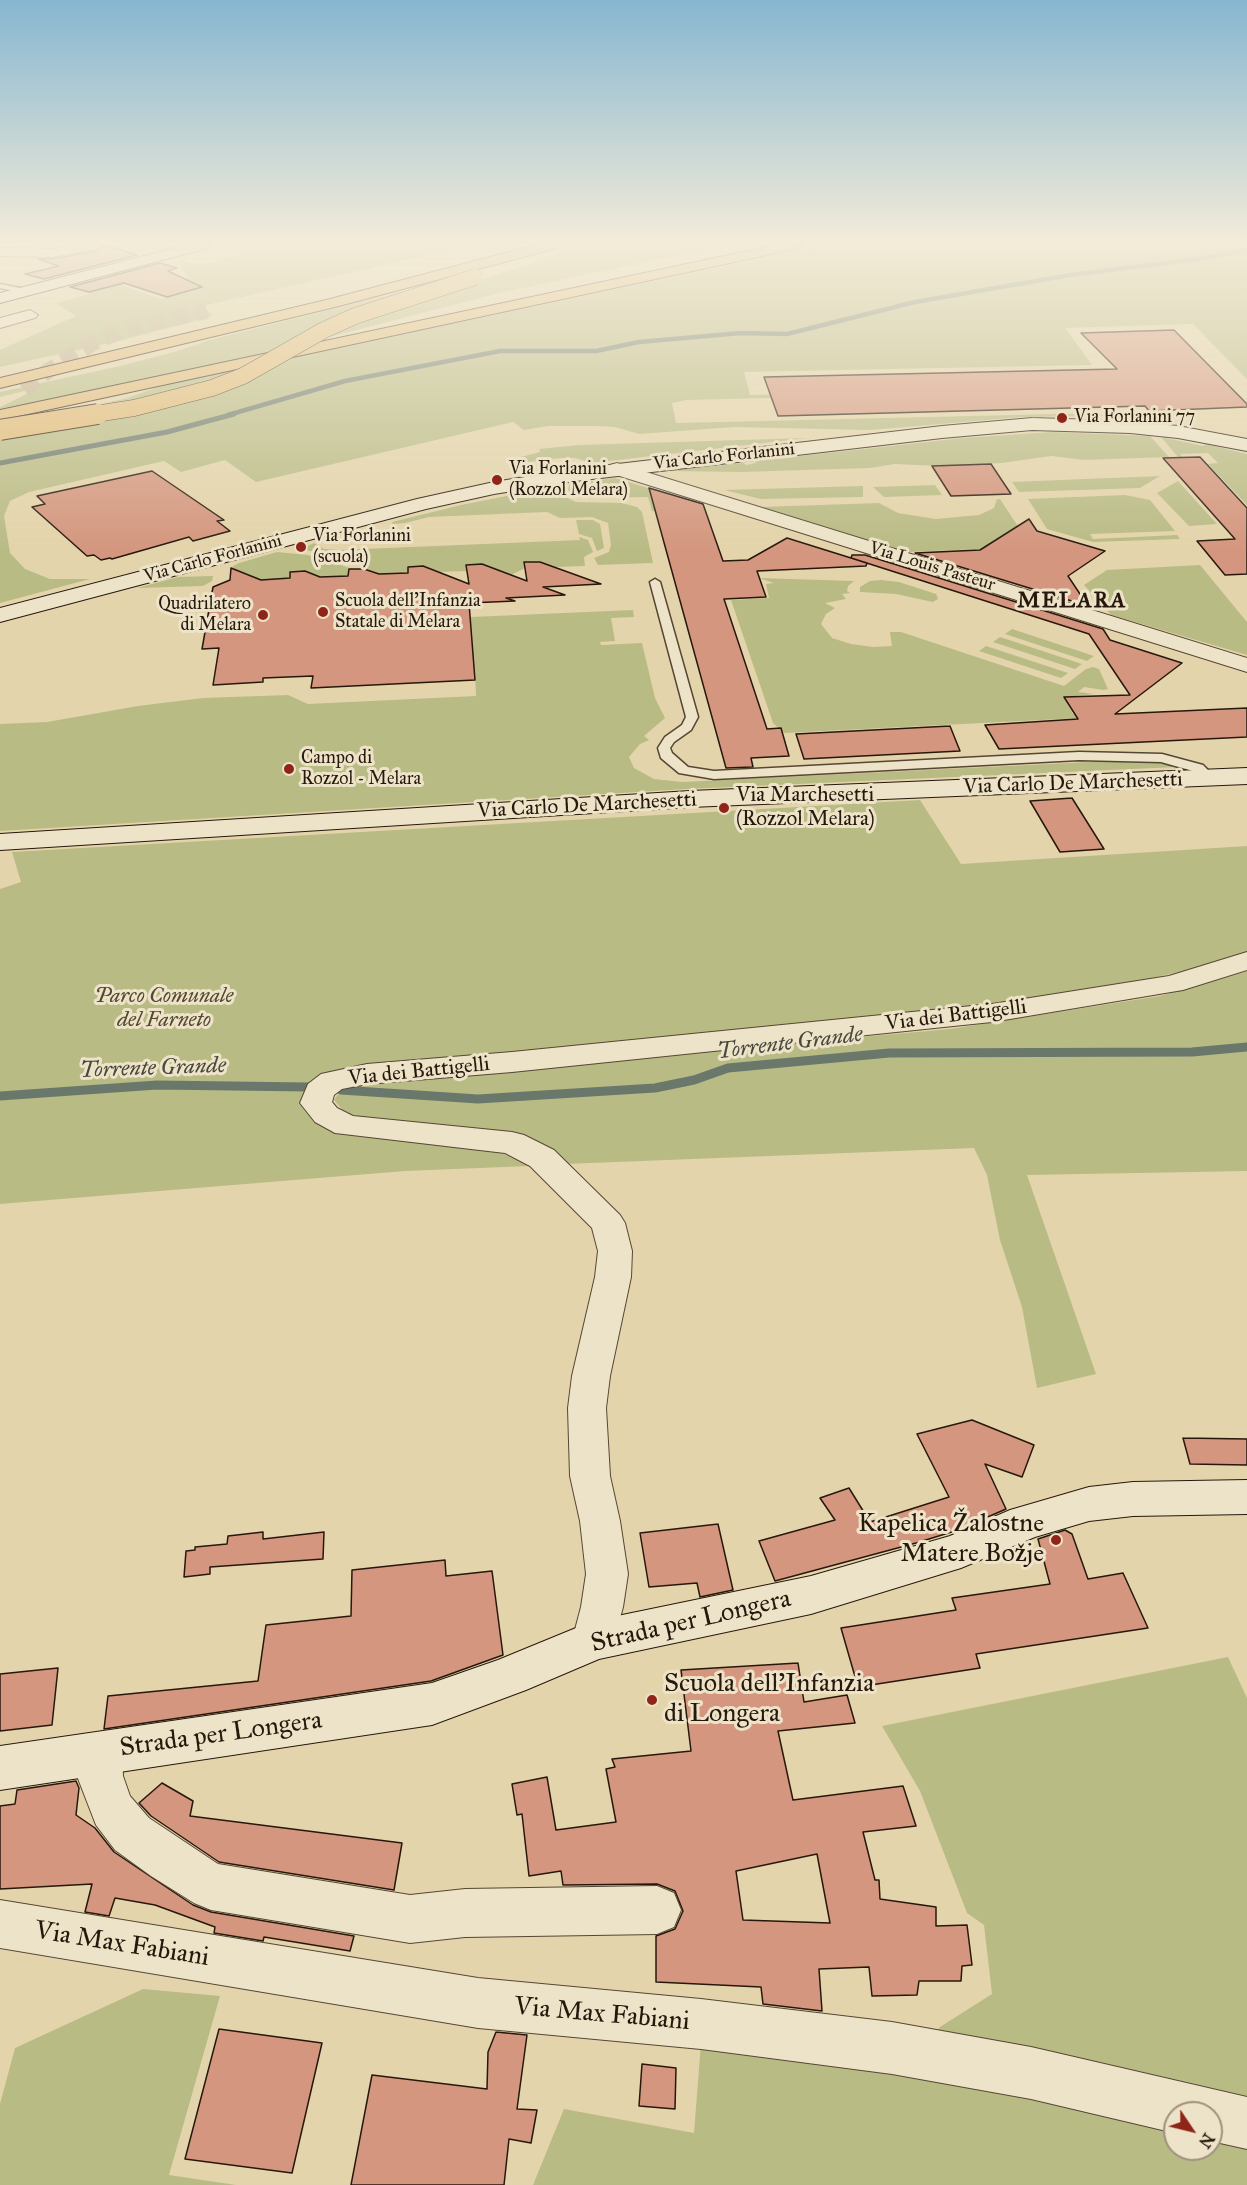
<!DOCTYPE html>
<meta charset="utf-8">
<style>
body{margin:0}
#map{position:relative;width:1247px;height:2185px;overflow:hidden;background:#e4d4ab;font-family:"IM FELL Great Primer",serif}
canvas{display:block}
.north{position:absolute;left:1163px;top:2101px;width:60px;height:60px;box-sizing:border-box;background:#ede3c8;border:2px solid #9e927d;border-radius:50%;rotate:125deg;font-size:16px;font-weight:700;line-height:24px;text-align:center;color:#27180c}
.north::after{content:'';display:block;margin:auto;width:21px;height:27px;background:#8f2418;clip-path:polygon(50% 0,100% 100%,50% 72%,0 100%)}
</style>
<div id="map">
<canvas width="1247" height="2185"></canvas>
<div class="north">N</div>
</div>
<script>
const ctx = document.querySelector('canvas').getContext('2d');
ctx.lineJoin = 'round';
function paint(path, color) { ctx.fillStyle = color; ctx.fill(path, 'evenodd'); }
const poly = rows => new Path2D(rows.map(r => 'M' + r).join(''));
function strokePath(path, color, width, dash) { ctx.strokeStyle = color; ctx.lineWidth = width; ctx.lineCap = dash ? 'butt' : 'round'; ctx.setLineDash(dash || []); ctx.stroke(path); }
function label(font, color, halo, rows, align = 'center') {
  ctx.font = font + ' "IM FELL Great Primer",serif'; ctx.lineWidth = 6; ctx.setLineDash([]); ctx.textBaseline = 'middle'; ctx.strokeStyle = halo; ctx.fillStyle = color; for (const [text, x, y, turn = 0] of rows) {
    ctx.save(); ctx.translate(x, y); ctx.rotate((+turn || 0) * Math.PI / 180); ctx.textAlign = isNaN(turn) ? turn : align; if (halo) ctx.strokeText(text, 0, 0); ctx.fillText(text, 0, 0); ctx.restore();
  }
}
paint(poly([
 [276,245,473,245,202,306,213,316,119,341,0,367,0,350,76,316,56,303,90,294,73,287,104,279,160,299,193,291,178,259,200,266],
 [589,245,727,245,504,292,259,355,0,412,0,407,41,387,0,397,0,392,120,366,178,351,210,340,467,275,484,279],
 [824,245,1247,245,1247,379,1193,324,1065,328,1092,365,744,372,750,395,1088,387,1090,390,686,400,672,403,676,423,1097,413,1105,416,1022,417,871,430,734,427,639,434,615,427,598,426,548,426,524,430,513,422,256,482,225,460,181,472,164,461,29,492,10,501,4,516,10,553,25,569,50,579,90,579,0,603,0,421,42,412,93,406,127,398,164,385],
 [1053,432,1150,436,1169,457,1084,460,1051,456,1002,463,938,466,895,464,870,468,742,472,668,471,743,463,746,465,756,463,755,461,963,438],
 [1161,437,1203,446,1206,444,1247,454,1247,505,1208,464,1218,463,1208,453,1180,454,1182,457,1178,457],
 [807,438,592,463,575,458,561,458,513,464,517,458,540,452,539,449,579,445],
 [1160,476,1140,488,1019,492,1012,482],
 [615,478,658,491,660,495,650,493,655,511,652,511,648,497,583,498,575,496,568,490,570,484],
 [1178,481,1217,524,1189,526,1157,493],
 [935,485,942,495,884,497,873,487],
 [863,486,863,497,761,499,724,490],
 [546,488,576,502,622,503,637,507,642,512,653,563,598,565,594,558,609,552,611,545,608,523,592,517,560,518,547,512,429,517,405,523,393,524,392,522,461,505],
 [1125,495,1150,500,1175,531,1090,534,1093,539,1177,535,1180,539,1093,542,1047,529,1028,499],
 [997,499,1000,499,1025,537,1007,532,990,543,1006,548,908,552,761,507,879,503,898,513,936,519,979,515,994,508],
 [576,520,593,520,600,524,604,548,597,551,592,538,579,534],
 [579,537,588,540,593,552,584,557,585,566,556,567,540,562,525,562,525,568,511,575,481,564,467,565,467,571,438,572,423,566,408,567,408,573,379,574,364,569,364,562,352,562,312,551,289,549,299,550,314,543,324,549,339,550,580,540],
 [277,552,308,555,353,569,349,569,348,576,320,577,305,571,290,578,261,580,246,573,231,574,233,566,239,563],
 [1200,565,1247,622,1247,655,1111,615,1084,585,1107,570],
 [213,576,212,581,203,586,137,588,178,577],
 [759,578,854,581,848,586,847,591,850,593,842,594,846,599,825,603,835,608,826,614,821,624,832,638,851,644,873,647,892,646,890,632,901,632,1064,686,1086,669,1093,667,1099,669,1108,689,1103,690,1084,687,1078,692,1094,694,1064,697,1073,714,1078,714,1081,718,784,733,773,723,731,600,769,598,766,584,774,583],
 [881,580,899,582,936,594,938,599,933,602,896,594,860,592,860,587,870,581],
 [633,610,634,617,611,618,615,641,600,642,601,645,642,643,655,698,665,718,644,736,649,740,640,744,629,757,634,768,654,779,682,782,1130,760,1159,763,1177,767,686,789,0,831,0,724,47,722,138,706,203,698,288,695,308,704,476,696,475,669,459,670,456,627,471,626,471,617],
 [1012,629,1094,656,1087,661,1005,634],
 [1000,637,1082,664,1075,669,993,642],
 [986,646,1068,673,1061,678,979,651],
 [920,800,961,864,1247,846,1247,952,1188,970,1107,988,956,1010,308,1087,302,1106,324,1128,355,1136,446,1143,499,1152,529,1166,405,1171,0,1204,0,889,21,882,12,852],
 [1247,971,1247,1171,1027,1175,1096,1374,1037,1388,1022,1307,1000,1240,987,1175,974,1148,565,1164,347,1115,334,1100,341,1090,369,1081,950,1029,1160,996],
 [1228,1657,1247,1698,1247,2185,533,2185,564,2109,694,2133,701,2043,908,2069,940,2027,992,1994,984,1925,967,1913,920,1791,882,1726],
 [1175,2113,1211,2113,1211,2149,1175,2149],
 [143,1989,220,1996,169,2175,236,2185,0,2185,0,2104,15,2048]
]), '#b9bb85');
strokePath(poly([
 [228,415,345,381,500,351,596,351,639,342,741,333,787,334,915,302,1070,275,1198,259,1247,250]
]), '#69786b', 4.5);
strokePath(poly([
 [0,463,167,432,234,414]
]), '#69786b', 5);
strokePath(poly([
 [341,1090,478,1099,655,1088,694,1080,728,1068,889,1053,1192,1052,1247,1047],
 [0,1096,157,1085,308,1087]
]), '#69786b', 9);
const building = poly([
 [105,245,137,255,44,279,25,274,59,266,38,259,52,259,96,251,105,245],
 [160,263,177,268,168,271,202,287,167,297,124,283,89,292,70,287,160,263],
 [1174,330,1247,404,1247,407,1149,411,1145,406,778,416,764,377,1117,369,1081,333,1174,330],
 [1200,457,1247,508,1247,574,1225,575,1197,541,1235,539,1163,458,1200,457],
 [991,464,1011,494,951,496,932,466,991,464],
 [152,471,224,520,217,521,230,531,193,541,189,537,112,559,110,558,101,560,94,555,87,556,32,507,45,504,37,496,152,471],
 [649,488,703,504,723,561,748,560,787,538,867,563,866,566,757,571,766,597,724,599,767,729,781,728,789,756,751,758,753,767,726,768,649,488],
 [1029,519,1037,531,1105,551,1068,576,1088,606,915,553,980,550,1029,519],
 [852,555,865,555,1103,629,1110,640,1182,663,1115,714,1247,708,1247,737,999,749,985,725,1078,719,1064,697,1130,695,1089,634,851,558,852,555],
 [524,562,540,562,601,584,543,587,565,595,506,598,515,601,469,603,475,680,311,688,313,676,263,678,263,682,213,685,219,648,202,649,213,587,230,580,231,568,261,580,290,578,290,572,305,571,320,577,348,576,349,569,364,569,379,574,408,573,408,567,423,566,469,584,466,565,482,564,527,581,524,562],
 [950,726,960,751,804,759,796,734,950,726],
 [1072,798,1104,849,1060,852,1030,801,1072,798],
 [972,1420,1034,1445,1022,1477,985,1464,1006,1509,958,1530,916,1543,775,1581,759,1541,835,1520,820,1498,849,1488,870,1522,949,1497,917,1434,972,1420],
 [1183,1438,1247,1439,1247,1465,1190,1464,1183,1438],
 [718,1524,733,1590,700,1597,697,1583,649,1587,640,1533,718,1524],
 [1065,1530,1072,1534,1088,1579,1123,1573,1148,1628,976,1654,980,1668,858,1687,841,1628,956,1610,952,1598,1050,1584,1038,1539,1065,1530],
 [263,1532,263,1539,324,1532,323,1559,210,1567,210,1574,184,1577,186,1551,195,1550,195,1547,227,1544,228,1536,263,1532],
 [445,1560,446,1576,492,1571,503,1655,431,1681,104,1729,108,1696,258,1681,266,1625,351,1616,352,1570,445,1560],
 [798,1663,804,1702,847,1695,855,1723,778,1731,793,1800,903,1786,916,1826,863,1832,875,1880,879,1880,880,1899,936,1907,936,1926,967,1925,972,1965,962,1966,961,1981,919,1981,917,1995,872,1996,869,1967,819,1969,822,2011,763,2004,761,1987,656,1982,656,1936,675,1929,683,1911,675,1891,657,1884,563,1885,561,1871,529,1876,522,1814,517,1815,512,1784,547,1777,556,1830,616,1822,606,1769,615,1767,612,1759,691,1751,681,1670,798,1663],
 [817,1854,830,1923,743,1920,736,1871,817,1854],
 [58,1668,52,1725,0,1731,0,1674,58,1668],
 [76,1781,79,1788,76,1815,95,1828,114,1852,193,1905,211,1912,354,1936,350,1951,264,1937,263,1941,214,1933,215,1927,155,1905,115,1898,109,1916,85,1912,92,1884,0,1889,0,1806,15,1804,17,1790,76,1781],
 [162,1783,193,1801,190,1816,402,1843,394,1890,219,1862,151,1816,139,1803,162,1783],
 [219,2029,322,2043,292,2173,185,2159,219,2029],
 [496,2032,527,2035,517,2109,537,2110,531,2143,509,2139,504,2185,351,2185,372,2075,487,2089,488,2052,496,2032],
 [642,2064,676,2068,675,2109,639,2106,642,2064]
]);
paint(building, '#d4967e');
strokePath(building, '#27180c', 1.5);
strokePath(poly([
 [24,390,48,371,93,343,125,329,207,311]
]), '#beae8b', 16, [16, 8]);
const lane = poly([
 [0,284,30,290,31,292,27,294,0,288,0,284],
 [655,579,660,582,698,717,691,730,674,742,670,748,672,753,688,767,714,771,1079,752,1162,754,1203,765,1216,778,1209,782,1204,781,1193,771,1161,762,1079,760,714,779,679,773,661,758,658,748,665,737,682,725,686,717,650,582,655,579]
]);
const street = poly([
 [75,245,103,245,96,249,52,257,0,256,0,248,52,249,75,245],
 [30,310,38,315,35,318,0,328,0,318,30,310],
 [617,463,1247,658,1247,672,610,473,608,469,610,465,617,463],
 [1247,952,1247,970,1183,990,992,1022,512,1072,367,1084,342,1089,334,1095,332,1102,337,1108,353,1116,512,1132,524,1135,554,1150,620,1215,625,1223,632,1251,631,1277,610,1376,606,1408,610,1476,620,1521,628,1574,623,1607,614,1641,608,1654,593,1660,578,1654,572,1641,581,1607,586,1574,580,1521,570,1476,568,1408,572,1376,595,1277,598,1251,592,1228,530,1166,505,1153,335,1133,315,1122,300,1103,308,1084,321,1074,367,1064,512,1052,992,1004,1169,976,1247,952],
 [99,1732,115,1738,122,1753,123,1776,130,1796,149,1818,218,1864,410,1895,465,1889,657,1886,674,1893,681,1910,674,1927,657,1934,465,1937,410,1943,211,1910,194,1903,151,1876,115,1850,96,1825,77,1776,76,1753,83,1738,99,1732],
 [0,1900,478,1978,701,1999,892,2022,1031,2047,1247,2097,1247,2149,1211,2141,1211,2113,1175,2113,1175,2133,1031,2099,892,2074,701,2049,478,2028,0,1948,0,1900]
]);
const secondary = poly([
 [187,245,210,245,208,248,0,303,0,293,187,245],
 [1032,418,1130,421,1178,426,1247,439,1247,451,1178,438,1130,433,1032,430,942,438,575,481,494,494,426,509,0,622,0,608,417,499,494,482,575,469,942,426,1032,418],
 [1247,768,1247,784,690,807,0,850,0,834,690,791,1247,768],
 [1247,1480,1247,1514,1133,1516,1089,1521,1035,1537,961,1568,811,1614,599,1659,526,1690,432,1725,0,1790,0,1746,432,1683,498,1660,593,1621,811,1576,950,1536,1010,1510,1089,1487,1133,1482,1247,1480]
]);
const primary = poly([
 [776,245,802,245,795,249,0,420,0,410,776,245]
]);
const highway = poly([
 [536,245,559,245,557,248,335,307,0,388,0,378,326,300,536,245]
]);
strokePath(lane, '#564734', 3);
strokePath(street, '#564734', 2);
strokePath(secondary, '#27180c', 2);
strokePath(primary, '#27180c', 2);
strokePath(highway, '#27180c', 2);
paint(lane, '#ede3c8');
paint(street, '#ede3c8');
paint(secondary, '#ede3c8');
paint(primary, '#e2ba76');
paint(highway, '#e2ba76');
const highwayBridgeFar1 = poly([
 [89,415,134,408,212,388,243,376,324,330,355,316,475,277]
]);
const highwayBridge = poly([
 [0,430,98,414]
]);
strokePath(highwayBridgeFar1, '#27180c', 17, []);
strokePath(highwayBridge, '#27180c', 22, []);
strokePath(highwayBridgeFar1, '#e2ba76', 16);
strokePath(highwayBridge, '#e2ba76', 20);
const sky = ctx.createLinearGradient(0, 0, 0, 551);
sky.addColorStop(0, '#87b6d0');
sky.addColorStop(0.44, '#f3ecd9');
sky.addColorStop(1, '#f3ecd900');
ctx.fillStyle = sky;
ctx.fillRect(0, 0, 1247, 551);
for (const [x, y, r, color] of [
 [1062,418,6,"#8f2418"],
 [497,480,6,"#8f2418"],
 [301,547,6,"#8f2418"],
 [323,612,6,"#8f2418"],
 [263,615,6,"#8f2418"],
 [289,769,6,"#8f2418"],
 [724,808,6,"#8f2418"],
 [1056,1540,6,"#8f2418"],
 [652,1700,6,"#8f2418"]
]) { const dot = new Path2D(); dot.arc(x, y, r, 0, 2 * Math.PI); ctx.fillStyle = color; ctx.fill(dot); strokePath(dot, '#ede3c8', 2); }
label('18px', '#27180c', '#ede3c8', [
 ["Via Forlanini 77",1074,418],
 ["Via Forlanini",509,470],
 ["(Rozzol Melara)",509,491],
 ["Via Forlanini",313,537],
 ["(scuola)",313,558],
 ["Scuola dell'Infanzia",335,602],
 ["Statale di Melara",335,623],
 ["Quadrilatero",251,605,"right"],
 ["di Melara",251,626,"right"],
 ["Campo di",301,759],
 ["Rozzol - Melara",301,780]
], 'left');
label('18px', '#27180c', '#ede3c8', [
 ["Via Carlo Forlanini",724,457,-6],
 ["Via Carlo Forlanini",213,559,-15],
 ["Via Louis Pasteur",932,567,17]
]);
label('21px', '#27180c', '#ede3c8', [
 ["Via Carlo De Marchesetti",1073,784,-2],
 ["Via Carlo De Marchesetti",587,806,-3],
 ["Via dei Battigelli",956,1016,-7],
 ["Via dei Battigelli",419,1072,-6]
]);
label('21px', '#27180c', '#ede3c8', [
 ["Via Marchesetti",736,796],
 ["(Rozzol Melara)",736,820]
], 'left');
label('italic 21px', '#534930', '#ede3c8', [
 ["Parco Comunale",164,997],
 ["del Farneto",164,1021]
]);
ctx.letterSpacing = '1.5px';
label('bold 22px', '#27180c', '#ede3c8', [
 ["MELARA",1072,602]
]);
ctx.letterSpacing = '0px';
label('italic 22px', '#48483c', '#ede3c8', [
 ["Torrente Grande",790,1044,-7],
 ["Torrente Grande",153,1069,-2]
]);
label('26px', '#27180c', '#ede3c8', [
 ["Kapelica Žalostne",1044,1525],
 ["Matere Božje",1044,1555],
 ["Scuola dell'Infanzia",664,1685,"left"],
 ["di Longera",664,1715,"left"]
], 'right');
label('26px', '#27180c', '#ede3c8', [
 ["Strada per Longera",691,1622,-13],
 ["Strada per Longera",221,1735,-8],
 ["Via Max Fabiani",122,1945,9],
 ["Via Max Fabiani",602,2015,5]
]);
</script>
